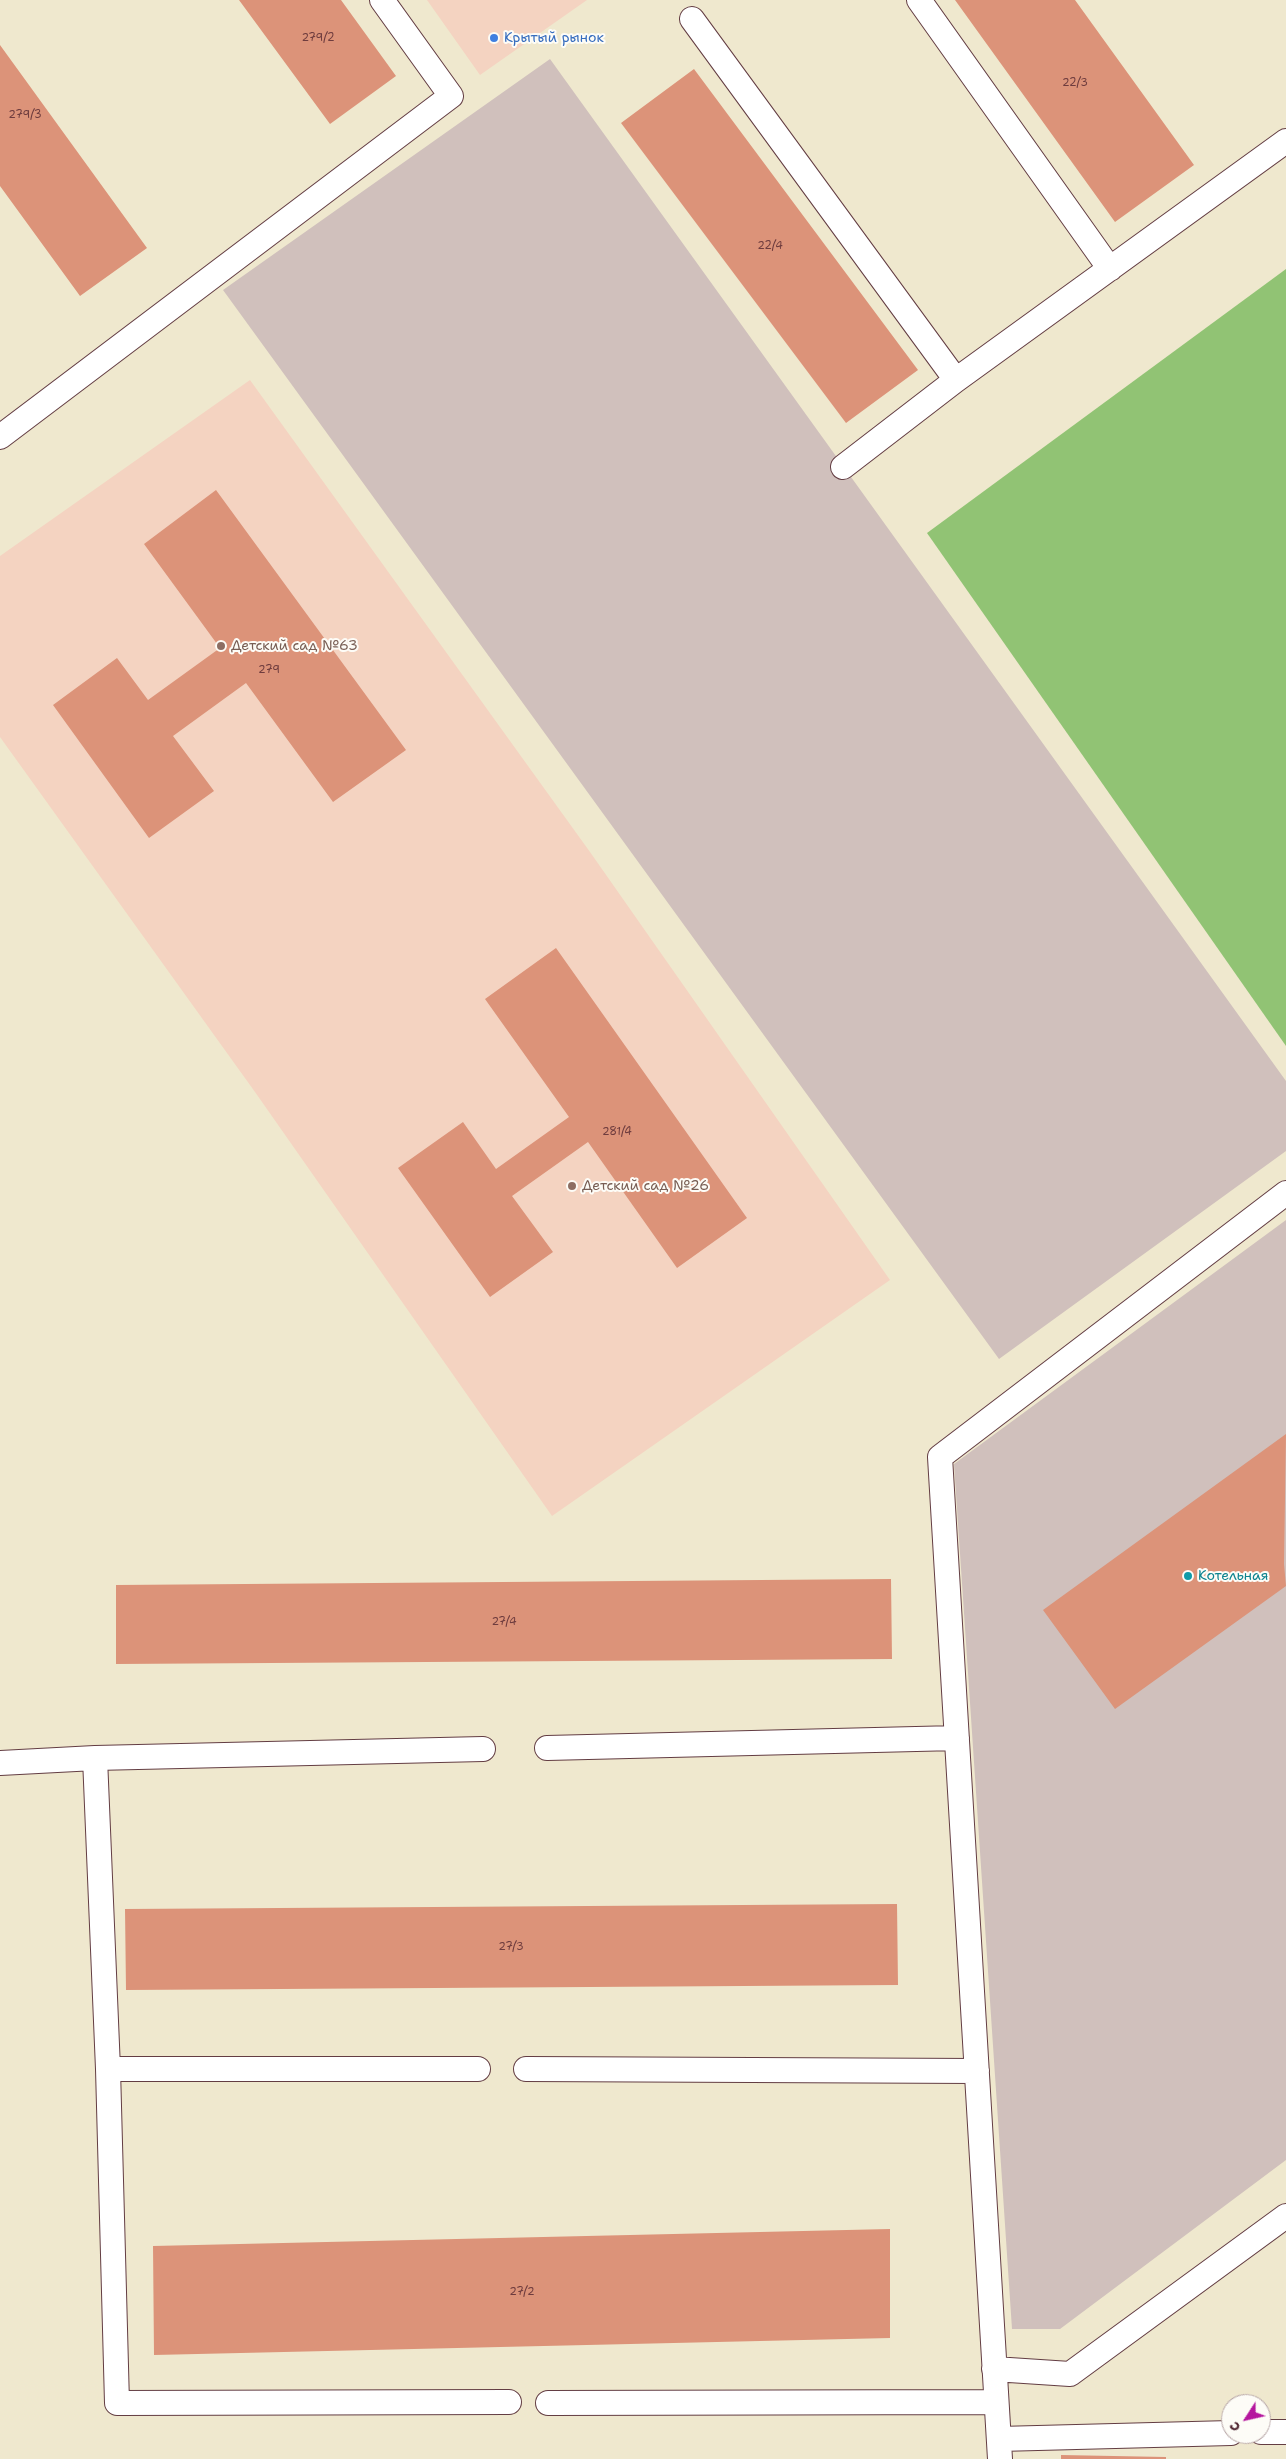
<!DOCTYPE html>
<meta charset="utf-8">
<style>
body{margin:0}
#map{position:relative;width:1286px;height:2459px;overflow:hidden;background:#efe8ce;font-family:"Shantell Sans",sans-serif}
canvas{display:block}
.north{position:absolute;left:1221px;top:2394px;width:50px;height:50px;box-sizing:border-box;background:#fdfcf7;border:1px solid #b5a4a5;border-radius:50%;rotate:235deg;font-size:14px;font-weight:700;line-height:20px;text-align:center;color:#4a1f2b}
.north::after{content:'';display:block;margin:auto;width:18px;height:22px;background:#b5179e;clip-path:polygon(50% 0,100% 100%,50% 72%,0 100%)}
</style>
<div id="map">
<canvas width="1286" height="2459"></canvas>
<div class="north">С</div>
</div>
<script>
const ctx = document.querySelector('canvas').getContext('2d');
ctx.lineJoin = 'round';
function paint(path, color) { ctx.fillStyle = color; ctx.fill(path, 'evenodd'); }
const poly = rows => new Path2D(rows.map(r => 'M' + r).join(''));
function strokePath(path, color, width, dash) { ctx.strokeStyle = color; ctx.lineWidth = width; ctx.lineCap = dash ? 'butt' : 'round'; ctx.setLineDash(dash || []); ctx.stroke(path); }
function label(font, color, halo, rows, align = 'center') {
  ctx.font = font + ' "Shantell Sans",sans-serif'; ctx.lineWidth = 4; ctx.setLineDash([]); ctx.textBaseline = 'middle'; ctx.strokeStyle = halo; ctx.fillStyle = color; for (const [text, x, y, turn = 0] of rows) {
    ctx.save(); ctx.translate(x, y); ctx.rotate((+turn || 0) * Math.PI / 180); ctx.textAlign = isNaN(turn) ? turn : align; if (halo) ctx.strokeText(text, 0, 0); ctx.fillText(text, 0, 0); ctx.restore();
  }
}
paint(poly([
 [427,0,587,0,480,75],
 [250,380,590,852,890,1280,552,1516,255,1092,0,737,0,556]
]), '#f4d3c1');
paint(poly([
 [550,59,1286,1081,1286,1151,999,1359,223,290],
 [1286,1220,1286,2160,1060,2329,1012,2329,954,1464]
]), '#d0c0bc');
paint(poly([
 [1286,269,1286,1046,927,533]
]), '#91c374');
paint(poly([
 [239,0,341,0,396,76,330,124],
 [955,0,1075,0,1194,165,1115,222],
 [0,45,147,248,80,296,0,186],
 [694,69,918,370,846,423,621,123],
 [216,490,406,750,333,802,246,683,173,736,214,791,149,838,53,705,117,658,148,700,220,648,144,544],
 [556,948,747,1218,677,1268,588,1142,512,1196,553,1252,490,1297,398,1168,463,1122,496,1169,569,1117,485,999],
 [1286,1434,1284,1564,1286,1586,1115,1709,1043,1610],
 [891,1579,892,1659,116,1664,116,1585],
 [897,1904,898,1985,126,1990,125,1909],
 [890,2229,890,2338,154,2355,153,2246],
 [1061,2455,1166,2457,1166,2459,1061,2459]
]), '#dc9379');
const service = poly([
 [919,0,1110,269],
 [692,19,956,380],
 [0,437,451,96,382,0],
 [843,467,956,380,1286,141],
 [547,1748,957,1738],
 [95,1758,483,1749],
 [0,1763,95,1758,108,2069,117,2403,509,2402],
 [108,2069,478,2069],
 [526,2069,977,2071],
 [994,2369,1070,2374,1286,2216],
 [548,2403,996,2402],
 [1261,2432,1286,2432],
 [999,2439,1231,2433],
 [1000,2459,940,1457,1286,1193]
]);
strokePath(service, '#633d43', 26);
strokePath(service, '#fff', 24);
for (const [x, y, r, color] of [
 [494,38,5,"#3f7fe0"],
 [221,646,5,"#8d6e63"],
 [572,1186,5,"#8d6e63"],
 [1188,1576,5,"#0f9aa8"]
]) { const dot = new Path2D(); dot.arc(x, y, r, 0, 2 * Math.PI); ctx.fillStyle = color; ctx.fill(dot); strokePath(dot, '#fdfcf7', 2); }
label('11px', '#6e3c3e', null, [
 ["279/2",318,38],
 ["22/3",1075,83],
 ["279/3",25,115],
 ["22/4",770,246],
 ["279",269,670],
 ["281/4",617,1132],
 ["27/4",504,1622],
 ["27/3",511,1947],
 ["27/2",522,2292]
]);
label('14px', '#366cbe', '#fdfcf7', [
 ["Крытый рынок",504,38]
], 'left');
label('14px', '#785e54', '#fdfcf7', [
 ["Детский сад №63",231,646],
 ["Детский сад №26",582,1186]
], 'left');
label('14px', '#0d838f', '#fdfcf7', [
 ["Котельная",1198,1576]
], 'left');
</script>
